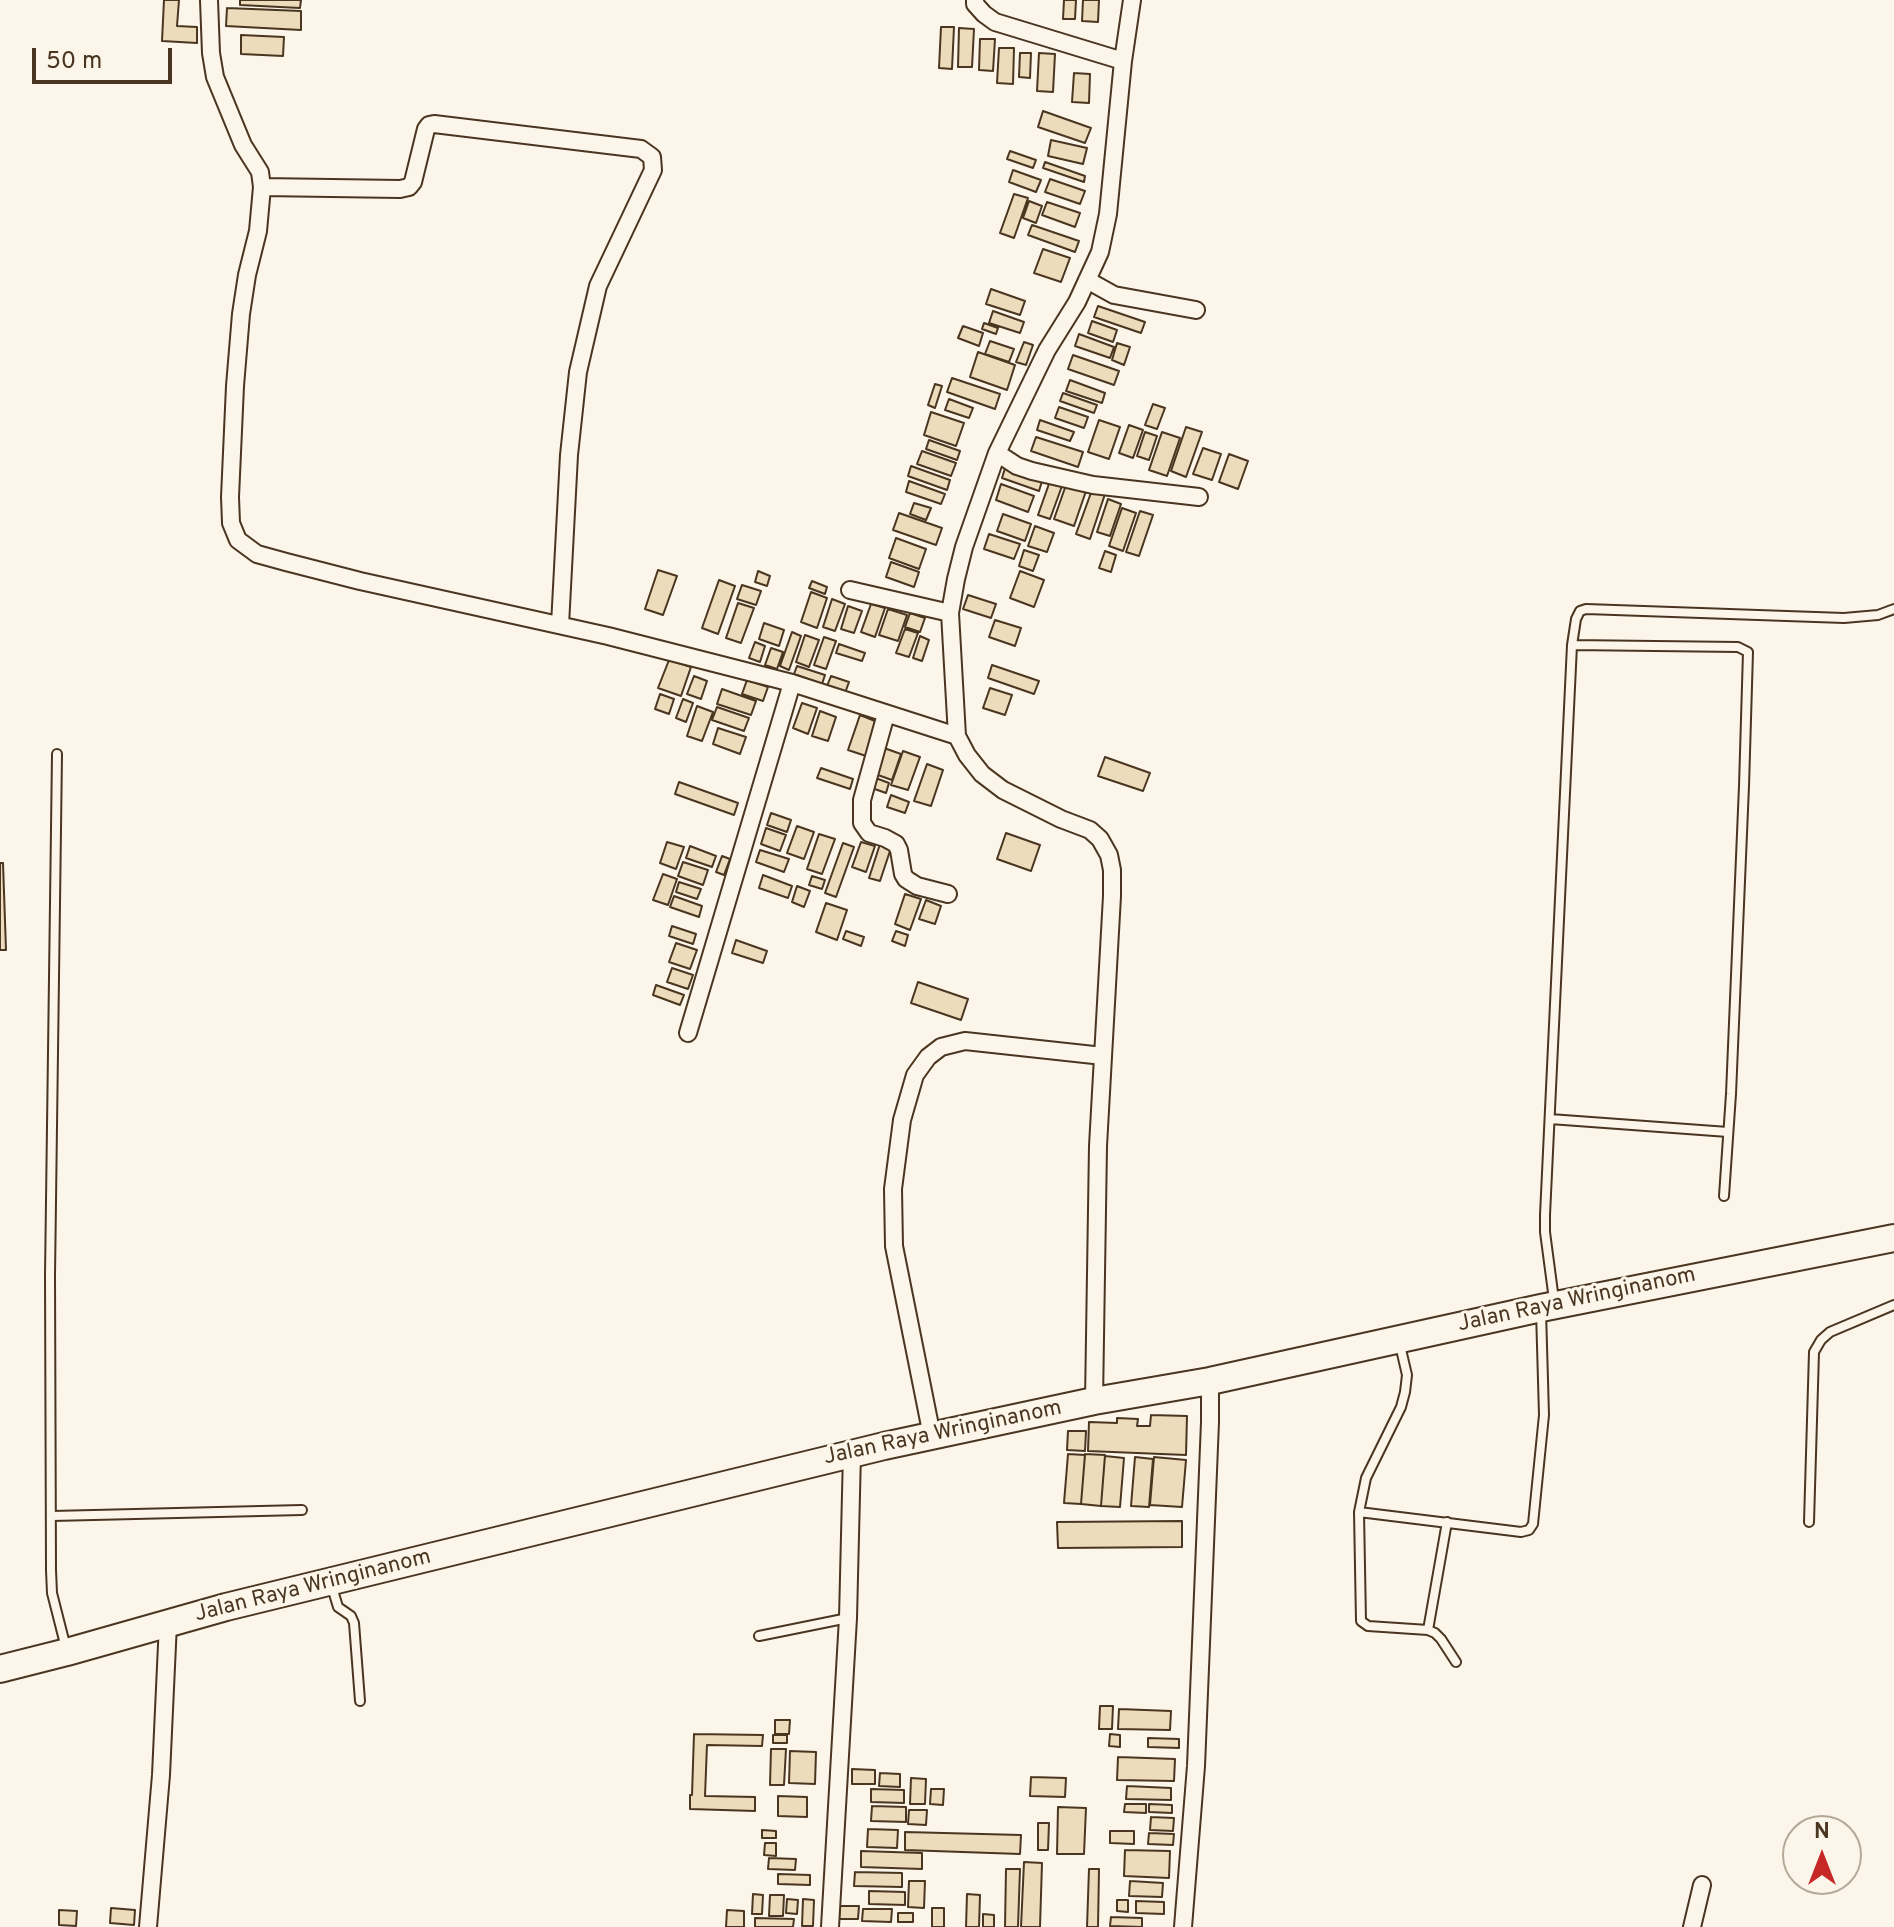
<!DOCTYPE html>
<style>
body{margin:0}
#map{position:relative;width:1894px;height:1927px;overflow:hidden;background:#fbf6e9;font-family:Overpass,sans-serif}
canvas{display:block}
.north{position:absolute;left:1782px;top:1815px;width:80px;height:80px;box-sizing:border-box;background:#fbf6e9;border:2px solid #b4a999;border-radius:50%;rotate:0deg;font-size:22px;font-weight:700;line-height:32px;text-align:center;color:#4a3520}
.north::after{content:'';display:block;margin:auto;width:28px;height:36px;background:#c62828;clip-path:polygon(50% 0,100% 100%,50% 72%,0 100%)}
.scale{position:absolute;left:32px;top:48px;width:140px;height:36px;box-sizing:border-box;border:4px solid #4a3520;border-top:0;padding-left:10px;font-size:24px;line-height:28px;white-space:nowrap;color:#4a3520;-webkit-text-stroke:6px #fbf6e9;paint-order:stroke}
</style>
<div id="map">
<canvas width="1894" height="1927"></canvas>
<div class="north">N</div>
<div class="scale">50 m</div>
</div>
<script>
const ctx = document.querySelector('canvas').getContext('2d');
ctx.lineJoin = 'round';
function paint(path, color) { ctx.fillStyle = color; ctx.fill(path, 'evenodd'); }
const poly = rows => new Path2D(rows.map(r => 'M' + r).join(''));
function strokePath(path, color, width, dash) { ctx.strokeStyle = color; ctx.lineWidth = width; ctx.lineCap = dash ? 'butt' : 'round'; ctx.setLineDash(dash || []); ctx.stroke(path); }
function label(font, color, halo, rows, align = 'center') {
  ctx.font = font + ' Overpass,sans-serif'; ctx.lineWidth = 6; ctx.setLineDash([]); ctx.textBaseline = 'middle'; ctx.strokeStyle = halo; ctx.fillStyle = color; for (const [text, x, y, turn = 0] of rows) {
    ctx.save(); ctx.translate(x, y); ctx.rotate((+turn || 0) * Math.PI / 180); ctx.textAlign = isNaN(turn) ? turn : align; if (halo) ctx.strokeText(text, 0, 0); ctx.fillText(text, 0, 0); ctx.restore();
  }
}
const building = poly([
 [164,0,179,0,177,26,197,27,197,43,162,41,164,0],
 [240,0,301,0,300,8,240,5,240,0],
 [1064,0,1076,0,1075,19,1063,19,1064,0],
 [1083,0,1099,0,1098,22,1082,21,1083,0],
 [227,8,301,11,301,30,226,26,227,8],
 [941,27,954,27,952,69,939,68,941,27],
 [959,28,974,29,972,67,958,67,959,28],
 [241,35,284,37,283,56,241,54,241,35],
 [980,39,995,39,993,71,979,70,980,39],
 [999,48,1014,48,1013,84,997,83,999,48],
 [1020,53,1031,53,1030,78,1019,77,1020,53],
 [1039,53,1055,54,1053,92,1037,91,1039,53],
 [1074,73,1090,74,1089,103,1072,102,1074,73],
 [1043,111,1091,128,1085,143,1038,127,1043,111],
 [1051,140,1087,148,1083,164,1048,156,1051,140],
 [1010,151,1036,160,1033,168,1007,159,1010,151],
 [1045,162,1085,176,1084,182,1043,168,1045,162],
 [1013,170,1041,180,1036,192,1009,182,1013,170],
 [1050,179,1085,191,1080,204,1045,192,1050,179],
 [1014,194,1028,198,1014,238,1000,233,1014,194],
 [1029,201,1042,206,1036,223,1023,218,1029,201],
 [1047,202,1080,213,1075,227,1042,215,1047,202],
 [1032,225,1079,241,1075,252,1028,235,1032,225],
 [1043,249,1070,258,1061,282,1034,273,1043,249],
 [991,289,1025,301,1020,315,986,304,991,289],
 [1098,306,1145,322,1141,333,1094,317,1098,306],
 [993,311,1024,322,1020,333,989,323,993,311],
 [1092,321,1117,330,1113,342,1088,333,1092,321],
 [984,323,998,328,996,334,982,329,984,323],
 [963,326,983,333,979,346,958,338,963,326],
 [1079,334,1114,347,1110,358,1075,346,1079,334],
 [990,341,1014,349,1009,362,985,354,990,341],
 [1024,342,1033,345,1026,365,1016,362,1024,342],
 [1117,343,1130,347,1124,365,1112,360,1117,343],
 [978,352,1015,365,1007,390,970,377,978,352],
 [1073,355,1119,371,1114,385,1068,369,1073,355],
 [952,378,1000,394,995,409,947,392,952,378],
 [1070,380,1105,393,1102,403,1066,391,1070,380],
 [935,384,942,386,935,408,928,405,935,384],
 [1063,393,1097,405,1094,413,1060,401,1063,393],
 [949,399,973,408,969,418,945,410,949,399],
 [1153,404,1165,408,1157,429,1145,425,1153,404],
 [1059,407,1088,417,1084,428,1055,418,1059,407],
 [931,412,964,423,956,446,924,435,931,412],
 [1040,420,1074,432,1070,441,1037,430,1040,420],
 [1099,420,1120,427,1109,459,1088,452,1099,420],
 [1129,425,1143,430,1133,458,1119,453,1129,425],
 [1186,427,1202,432,1186,477,1171,471,1186,427],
 [1145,432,1157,436,1149,460,1137,456,1145,432],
 [1162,432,1180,438,1167,476,1149,470,1162,432],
 [1036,437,1083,452,1078,467,1031,451,1036,437],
 [929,440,960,451,957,460,926,449,929,440],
 [1203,448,1221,454,1212,480,1193,474,1203,448],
 [922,451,956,463,951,476,917,464,922,451],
 [1229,454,1248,461,1238,489,1219,482,1229,454],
 [1006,465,1043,478,1039,491,1002,478,1006,465],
 [911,466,950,480,947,490,908,476,911,466],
 [909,481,945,494,941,504,906,492,909,481],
 [1050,481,1062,486,1050,519,1038,515,1050,481],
 [1001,484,1034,496,1028,512,996,500,1001,484],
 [1066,485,1086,491,1074,526,1054,519,1066,485],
 [1092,490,1105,494,1090,539,1076,534,1092,490],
 [1108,499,1121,504,1110,536,1097,532,1108,499],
 [914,503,931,508,926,520,910,514,914,503],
 [1122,508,1136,513,1123,551,1109,546,1122,508],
 [1140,511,1153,515,1139,556,1126,552,1140,511],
 [899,513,942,528,936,545,893,530,899,513],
 [1003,514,1031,524,1025,541,997,531,1003,514],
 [1035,526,1054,533,1047,552,1028,546,1035,526],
 [989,534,1020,544,1014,559,984,549,989,534],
 [896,538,926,549,919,569,889,558,896,538],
 [1024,550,1039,555,1033,571,1019,566,1024,550],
 [1105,551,1116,555,1111,572,1099,568,1105,551],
 [891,562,919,572,914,587,886,577,891,562],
 [658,570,677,576,663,615,645,609,658,570],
 [758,571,770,576,767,586,755,582,758,571],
 [1020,571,1044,580,1034,607,1010,598,1020,571],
 [719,580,735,586,718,634,702,628,719,580],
 [812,581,827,587,825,594,809,588,812,581],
 [742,585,761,591,756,605,737,599,742,585],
 [811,592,827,598,817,628,801,622,811,592],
 [968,595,996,604,991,618,963,609,968,595],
 [832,599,845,604,835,631,823,627,832,599],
 [738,603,754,608,741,643,726,638,738,603],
 [871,604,885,608,875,637,861,632,871,604],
 [848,606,862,611,854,633,841,629,848,606],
 [888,609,907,615,898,641,879,635,888,609],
 [910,613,925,618,920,632,905,627,910,613],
 [995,620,1021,628,1015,646,989,637,995,620],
 [764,623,784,630,779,646,759,639,764,623],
 [905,629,918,633,909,657,896,653,905,629],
 [792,632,801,636,789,670,780,666,792,632],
 [805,635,819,640,809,667,796,662,805,635],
 [920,636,929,640,922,661,913,658,920,636],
 [824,637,836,641,826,669,814,665,824,637],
 [755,642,765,646,760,662,749,658,755,642],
 [839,644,865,653,862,661,836,653,839,644],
 [771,648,783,652,777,669,765,665,771,648],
 [669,660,691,667,681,696,658,688,669,660],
 [992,665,1039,681,1034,694,988,678,992,665],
 [797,666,825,675,822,684,794,674,797,666],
 [694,676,707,681,701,699,687,694,694,676],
 [831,676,849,682,845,693,827,686,831,676],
 [747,680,768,687,763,701,742,694,747,680],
 [990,688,1012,695,1005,715,983,708,990,688],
 [722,689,756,701,751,715,717,704,722,689],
 [660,694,674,699,669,714,655,709,660,694],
 [683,699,693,703,686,722,676,718,683,699],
 [802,703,817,708,808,734,793,728,802,703],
 [697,706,713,712,702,741,687,736,697,706],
 [717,707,749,718,744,731,712,720,717,707],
 [820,711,836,717,828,741,812,736,820,711],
 [860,715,880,723,869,757,848,750,860,715],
 [718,728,746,737,740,754,713,744,718,728],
 [884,748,901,754,892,780,875,774,884,748],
 [903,751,920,757,908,790,891,785,903,751],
 [1105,757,1150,773,1143,791,1098,776,1105,757],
 [927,764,943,770,931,806,914,801,927,764],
 [821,768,853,779,850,789,817,778,821,768],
 [873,777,889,783,886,793,869,787,873,777],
 [679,782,738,803,734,815,675,794,679,782],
 [891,795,909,802,905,813,887,807,891,795],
 [771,813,791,820,787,832,767,825,771,813],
 [797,826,814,832,804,859,787,853,797,826],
 [766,828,786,835,780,851,761,844,766,828],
 [1006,833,1040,845,1031,871,997,859,1006,833],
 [819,834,835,839,822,874,807,869,819,834],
 [881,841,892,845,880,881,869,878,881,841],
 [667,842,684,847,676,869,660,863,667,842],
 [861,842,875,846,866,872,852,867,861,842],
 [843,843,854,847,836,897,825,893,843,843],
 [690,846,716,856,712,867,686,858,690,846],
 [760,850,789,859,784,872,756,862,760,850],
 [722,856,730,859,724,875,716,872,722,856],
 [683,862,708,870,703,885,678,876,683,862],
 [0,863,3,863,6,950,0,950,0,863],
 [663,874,677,879,668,905,653,900,663,874],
 [763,875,792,886,788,898,759,888,763,875],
 [812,876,825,880,822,889,809,885,812,876],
 [679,882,701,889,697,899,676,892,679,882],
 [797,886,810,891,804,907,792,902,797,886],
 [905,894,921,899,910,930,895,924,905,894],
 [674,896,702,906,699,917,670,907,674,896],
 [926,900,941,906,935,924,919,919,926,900],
 [826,903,847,910,837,940,816,932,826,903],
 [672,926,696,934,693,944,669,936,672,926],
 [846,931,864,937,861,946,843,939,846,931],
 [896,931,908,935,905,946,892,941,896,931],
 [736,940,767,951,763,963,732,953,736,940],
 [676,943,697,950,690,969,669,962,676,943],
 [672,968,693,975,688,989,667,982,672,968],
 [918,982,968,999,961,1020,911,1003,918,982],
 [656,985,684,995,680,1005,653,995,656,985],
 [1151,1415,1187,1416,1186,1455,1088,1451,1089,1422,1117,1423,1117,1418,1138,1419,1137,1426,1150,1426,1151,1415],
 [1068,1431,1086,1431,1085,1451,1067,1450,1068,1431],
 [1068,1454,1085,1455,1081,1504,1064,1503,1068,1454],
 [1085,1454,1105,1455,1101,1506,1081,1504,1085,1454],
 [1105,1456,1124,1458,1120,1507,1101,1506,1105,1456],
 [1135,1457,1153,1459,1149,1507,1131,1506,1135,1457],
 [1154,1457,1186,1460,1182,1507,1150,1505,1154,1457],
 [1182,1521,1182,1547,1058,1548,1057,1522,1182,1521],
 [1100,1706,1113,1706,1112,1729,1099,1729,1100,1706],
 [1119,1709,1171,1711,1170,1730,1118,1729,1119,1709],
 [775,1720,790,1720,789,1734,775,1734,775,1720],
 [694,1734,763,1735,762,1746,707,1745,705,1796,755,1797,755,1811,690,1809,690,1795,692,1795,694,1734],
 [1110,1734,1120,1735,1120,1747,1109,1746,1110,1734],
 [773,1735,787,1735,787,1743,773,1743,773,1735],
 [1148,1738,1179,1739,1179,1748,1148,1747,1148,1738],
 [771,1749,786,1749,784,1785,770,1785,771,1749],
 [790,1751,816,1752,815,1784,789,1783,790,1751],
 [1118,1757,1175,1759,1174,1781,1117,1780,1118,1757],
 [852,1769,875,1770,875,1784,852,1784,852,1769],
 [880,1773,900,1774,900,1787,879,1786,880,1773],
 [1031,1777,1066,1778,1065,1797,1030,1796,1031,1777],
 [911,1778,926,1779,925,1804,910,1804,911,1778],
 [1127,1786,1171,1788,1171,1800,1126,1799,1127,1786],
 [871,1789,904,1790,904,1803,871,1802,871,1789],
 [931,1789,944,1789,943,1805,930,1804,931,1789],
 [778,1796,807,1797,807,1817,778,1816,778,1796],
 [1125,1804,1146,1804,1146,1813,1124,1812,1125,1804],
 [1149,1804,1172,1805,1172,1813,1149,1812,1149,1804],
 [872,1806,906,1807,906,1822,871,1821,872,1806],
 [1058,1807,1086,1808,1084,1854,1057,1854,1058,1807],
 [909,1810,927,1810,926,1825,908,1824,909,1810],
 [1151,1817,1174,1818,1173,1831,1150,1830,1151,1817],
 [1038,1823,1049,1823,1048,1850,1038,1850,1038,1823],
 [868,1829,898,1830,897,1848,867,1847,868,1829],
 [762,1830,776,1831,776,1838,762,1838,762,1830],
 [1110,1831,1134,1831,1134,1844,1110,1843,1110,1831],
 [905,1832,1021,1835,1020,1854,905,1850,905,1832],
 [1149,1833,1174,1834,1173,1845,1148,1844,1149,1833],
 [765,1843,776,1843,776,1856,764,1855,765,1843],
 [1125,1850,1170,1851,1169,1878,1124,1876,1125,1850],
 [861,1851,922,1853,922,1869,861,1867,861,1851],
 [769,1858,796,1859,795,1870,768,1869,769,1858],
 [1024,1862,1042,1863,1040,1927,1021,1927,1024,1862],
 [1006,1869,1020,1869,1018,1927,1005,1927,1006,1869],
 [1089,1869,1099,1869,1098,1927,1087,1927,1089,1869],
 [855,1872,902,1873,902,1887,854,1886,855,1872],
 [778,1874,810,1875,810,1885,778,1884,778,1874],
 [909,1881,925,1881,924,1908,908,1907,909,1881],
 [1130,1881,1163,1883,1162,1897,1129,1896,1130,1881],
 [869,1891,905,1892,905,1905,869,1904,869,1891],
 [753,1894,763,1895,762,1914,752,1914,753,1894],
 [967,1894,980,1895,979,1927,966,1927,967,1894],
 [770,1895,784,1895,783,1916,769,1916,770,1895],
 [787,1899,798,1900,797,1914,786,1913,787,1899],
 [803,1899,814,1900,813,1926,802,1926,803,1899],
 [1117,1900,1128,1900,1128,1912,1117,1911,1117,1900],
 [1136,1901,1164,1902,1164,1914,1136,1913,1136,1901],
 [840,1906,859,1906,858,1919,839,1919,840,1906],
 [111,1908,135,1910,134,1925,110,1923,111,1908],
 [932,1908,944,1908,944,1927,932,1927,932,1908],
 [863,1909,892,1909,891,1922,862,1921,863,1909],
 [59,1910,77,1911,76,1926,59,1925,59,1910],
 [727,1910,744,1911,744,1927,726,1927,727,1910],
 [898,1913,913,1913,913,1922,898,1922,898,1913],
 [983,1914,994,1915,994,1927,983,1927,983,1914],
 [1111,1917,1142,1918,1142,1927,1110,1926,1111,1917],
 [755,1918,794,1919,793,1927,755,1927,755,1918]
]);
paint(building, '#ecdcbc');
strokePath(building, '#4a3520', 2);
const service = poly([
 [1572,645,1576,619,1580,611,1586,609,1844,618,1878,615,1894,609],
 [57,754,50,1275,51,1570,52,1593,66,1648],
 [1550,1119,1728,1132],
 [1554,1300,1545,1232,1545,1215,1572,645,1738,647,1748,652,1744,786,1731,1094,1724,1196],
 [1400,1345,1407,1375,1405,1392,1401,1407,1366,1478,1359,1512,1361,1621,1368,1626,1428,1630,1435,1633,1441,1639,1456,1662],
 [1359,1512,1521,1532,1529,1530,1533,1524,1544,1415,1541,1311],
 [52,1516,302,1510],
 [1809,1522,1814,1352,1821,1340,1830,1332,1894,1305],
 [332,1587,338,1607,351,1616,354,1623,360,1701],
 [1428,1630,1447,1522],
 [759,1636,848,1618]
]);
const minor = poly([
 [209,0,211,53,215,77,243,145,260,172,262,187,258,231,247,275,241,314,235,386,230,497,231,523,238,540,257,554,286,562,360,581,608,636,792,683,957,736],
 [975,0,975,4,984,14,995,22,1123,61],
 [262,187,400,189,409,187,413,182,426,129,429,125,434,124,641,149,652,157,653,170,598,286,578,372,569,455,560,625],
 [1087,280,1114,295,1196,310],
 [997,453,1017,466,1032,471,1093,485,1199,497],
 [850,590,950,613],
 [886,714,862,800,862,823,869,833,885,838,896,844,899,850,903,874,906,879,917,886,948,894],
 [688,1033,792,683],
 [1094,1401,1098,1146,1112,896,1112,870,1109,855,1100,839,1090,830,1061,819,1003,790,982,774,967,755,957,736,950,613,956,579,964,547,997,453,1047,350,1077,302,1100,252,1108,214,1123,61,1132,0],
 [932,1436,894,1246,893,1189,902,1120,915,1075,928,1057,941,1047,965,1041,1103,1056],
 [148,1927,161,1775,168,1623],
 [830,1927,848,1618,852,1453],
 [1183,1927,1196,1766,1210,1422,1210,1381],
 [1692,1927,1702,1885]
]);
const primary = poly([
 [0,1669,67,1652,226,1607,884,1446,1094,1401,1210,1381,1541,1308,1894,1238]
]);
strokePath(service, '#4a3520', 12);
strokePath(minor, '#4a3520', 20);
strokePath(primary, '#4a3520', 30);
strokePath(service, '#fbf6e9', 8);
strokePath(minor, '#fbf6e9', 16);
strokePath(primary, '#fbf6e9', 26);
label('22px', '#4a3520', '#fbf6e9', [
 ["Jalan Raya Wringinanom",1577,1301,-12],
 ["Jalan Raya Wringinanom",943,1434,-12],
 ["Jalan Raya Wringinanom",313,1587,-14]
]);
</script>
